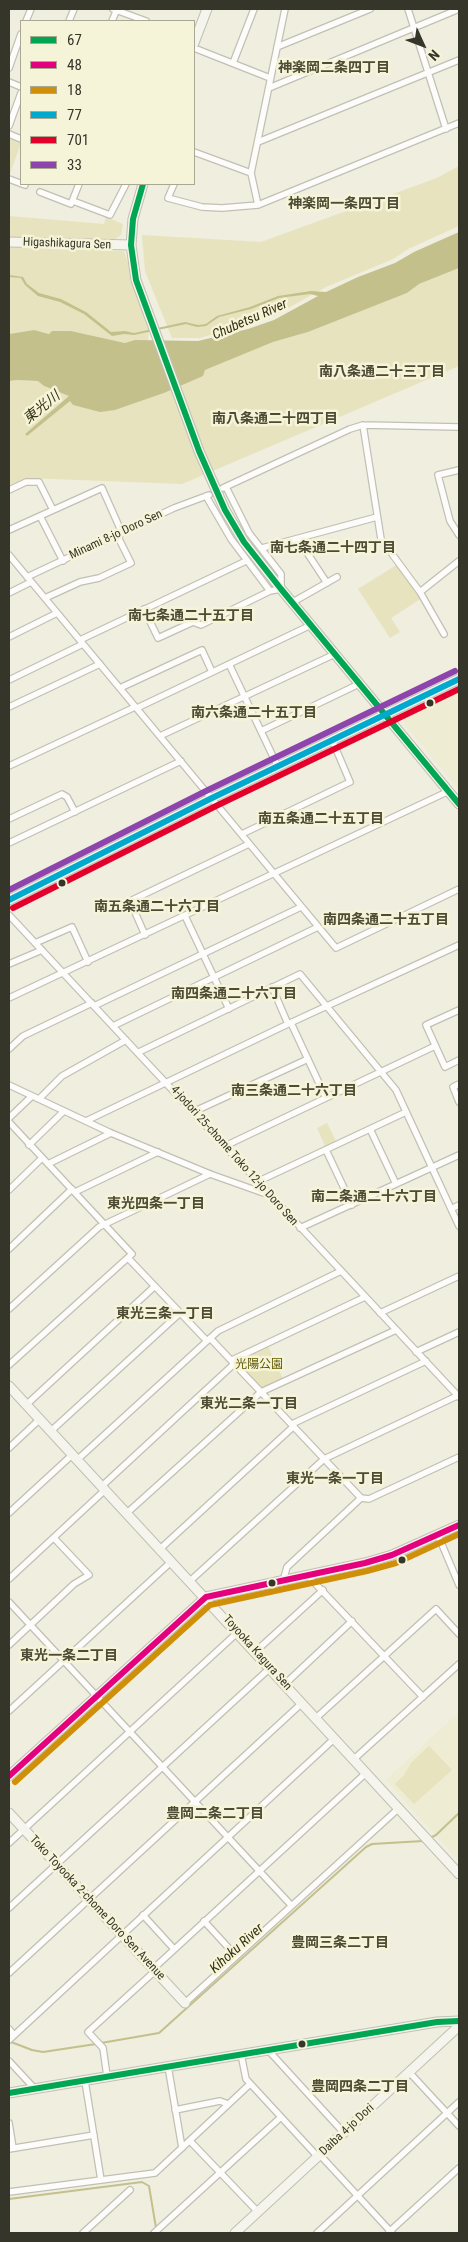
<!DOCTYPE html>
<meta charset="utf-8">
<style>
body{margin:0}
#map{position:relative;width:468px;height:2242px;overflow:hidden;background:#efeedf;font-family:"Roboto Condensed",sans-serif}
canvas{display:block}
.frame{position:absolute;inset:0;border:10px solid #35352a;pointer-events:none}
.legend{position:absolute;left:20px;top:20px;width:175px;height:165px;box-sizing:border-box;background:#f6f4d8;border:1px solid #a9a892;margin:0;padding:6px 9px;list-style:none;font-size:15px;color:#35352a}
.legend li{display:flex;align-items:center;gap:10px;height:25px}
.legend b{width:25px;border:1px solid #a9a892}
.north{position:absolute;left:398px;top:20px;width:50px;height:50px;-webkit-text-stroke:4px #f6f4d8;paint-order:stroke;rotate:133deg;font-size:14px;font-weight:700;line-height:20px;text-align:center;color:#35352a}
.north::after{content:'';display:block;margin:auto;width:18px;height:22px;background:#35352a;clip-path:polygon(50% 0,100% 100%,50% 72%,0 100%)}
</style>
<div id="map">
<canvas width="468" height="2242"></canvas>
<div class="frame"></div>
<ul class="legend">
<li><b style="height:6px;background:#00a651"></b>67</li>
<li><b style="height:6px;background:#e5007d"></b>48</li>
<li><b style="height:6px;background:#d08f08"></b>18</li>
<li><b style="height:6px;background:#00a9ce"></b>77</li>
<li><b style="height:6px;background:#e4002b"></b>701</li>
<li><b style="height:6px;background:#8e44ad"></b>33</li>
</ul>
<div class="north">N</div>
</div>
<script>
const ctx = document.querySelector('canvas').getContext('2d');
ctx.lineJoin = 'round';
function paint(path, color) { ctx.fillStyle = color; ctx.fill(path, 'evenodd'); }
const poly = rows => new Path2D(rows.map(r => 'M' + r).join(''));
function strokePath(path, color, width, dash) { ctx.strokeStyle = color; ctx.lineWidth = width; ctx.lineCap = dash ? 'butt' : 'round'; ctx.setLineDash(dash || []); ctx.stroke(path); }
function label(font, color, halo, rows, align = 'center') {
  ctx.font = font + ' "Roboto Condensed","Noto Sans JP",sans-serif'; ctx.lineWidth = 5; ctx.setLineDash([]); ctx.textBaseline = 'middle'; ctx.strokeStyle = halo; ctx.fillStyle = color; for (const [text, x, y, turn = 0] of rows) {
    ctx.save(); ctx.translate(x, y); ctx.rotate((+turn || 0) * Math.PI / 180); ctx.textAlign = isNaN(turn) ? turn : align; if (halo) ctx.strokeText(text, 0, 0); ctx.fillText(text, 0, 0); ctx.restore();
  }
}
paint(poly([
 [459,690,459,790,404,724,404,716],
 [459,1712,459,1861,386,1780]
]), '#eeecd2');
paint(poly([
 [9,138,21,143,9,176],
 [459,166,459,226,408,249,393,259,326,287,274,316,200,338,172,338,145,271,142,235,261,242,437,178],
 [9,216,104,224,106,217,123,224,121,235,115,239,9,239],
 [9,247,124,251,149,327,148,341,125,343,71,331,53,331,50,334,34,330,9,334],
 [459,268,459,366,182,484,26,478,9,485,9,381,17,380,39,381,44,386,70,396,25,434,27,436,70,400,73,405,86,408,115,410,164,393,202,376,205,370,273,342,308,332,407,293,419,284],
 [398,564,422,598,391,618,400,632,390,638,358,589],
 [327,1123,336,1141,325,1146,317,1128],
 [267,1344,284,1381,261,1392,232,1360],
 [429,1746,452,1770,414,1804,395,1784,404,1775,411,1763]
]), '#e6e3be');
paint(poly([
 [459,232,459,268,419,284,407,293,308,332,273,342,205,370,203,376,164,393,115,410,100,412,73,405,70,401,27,436,25,434,69,396,44,386,38,381,17,380,9,381,9,334,34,330,49,334,52,331,71,331,125,343,135,340,198,341,248,329,274,320,318,296,310,294,279,298,251,309,219,317,206,326,197,327,186,324,134,335,124,334,112,336,84,314,60,302,38,296,25,285,21,278,9,277,9,275,23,277,27,284,39,293,61,299,86,312,111,332,125,331,134,333,185,322,198,325,206,324,217,316,250,307,278,296,311,291,326,292,358,277,395,263,414,252]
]), '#c4c08c');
strokePath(poly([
 [430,1838,436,1835,459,1813],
 [11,2042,32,2050,43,2052,96,2044],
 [101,2043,159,2033,366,1847,372,1844,423,1841],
 [9,2199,142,2182,149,2186,156,2228]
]), '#c4c08c', 2);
const street = poly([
 [113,9,146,21],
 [285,9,251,173,258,205,459,123],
 [408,9,446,129],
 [26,21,31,9],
 [69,21,74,9],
 [112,21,117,9],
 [277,47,370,9],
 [194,48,270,78],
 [233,63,254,9],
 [9,68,21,34],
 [9,82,21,87],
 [269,88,459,9],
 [9,126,21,93],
 [9,134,21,139],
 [258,142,459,60],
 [194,152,251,173],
 [9,179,25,185],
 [174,184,168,198,202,207,222,208,258,205],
 [40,192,71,204,79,184],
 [73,201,110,215,126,184],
 [363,425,381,539,420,592,444,634],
 [459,470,438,475,450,521,459,535],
 [223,488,350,429,363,425,459,427],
 [9,490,26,482,39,482,53,510],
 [206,496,231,539,270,591],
 [40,516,63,561],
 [9,530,102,488,122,533],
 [298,539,327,583],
 [262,548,377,517],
 [9,555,336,948,459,889],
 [27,577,174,508,209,495],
 [420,592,459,561],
 [9,593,31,582],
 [45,598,80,582,99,578,131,563,117,535],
 [293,602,337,577],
 [144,609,158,638,193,622,201,625,270,591,281,589,281,574,249,533,226,487],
 [9,637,57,613],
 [80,640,246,561],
 [229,664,278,767],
 [9,680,83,644],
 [120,688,202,650,212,672],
 [9,707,100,664],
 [137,708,311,625],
 [261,731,359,684],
 [160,736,335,654],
 [9,766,135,707],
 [9,819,62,794,67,797,75,812],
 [242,834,350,782,333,742],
 [9,843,181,761],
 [9,915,459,1397],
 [185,916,229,1009],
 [145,935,130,901,249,844],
 [35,943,72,927,88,962],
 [9,964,42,950],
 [272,987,288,1024],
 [9,998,449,791],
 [94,1006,301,907],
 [459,1010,426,1025,445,1067,459,1060],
 [291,1023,326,1098],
 [113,1026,318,927],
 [9,1049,23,1036,92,1003],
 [139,1052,300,974,396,1090,459,1226],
 [459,1084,453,1087,459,1102],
 [9,1085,111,1133,210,1174,272,1196],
 [39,1099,62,1076,126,1040],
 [193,1112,308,1059],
 [9,1118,32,1096],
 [86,1121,288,1024,459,945],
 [9,1122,132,1254,9,1365],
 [370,1129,396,1184],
 [29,1145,64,1111],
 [225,1146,435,1046],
 [326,1150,352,1205],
 [48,1164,111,1133],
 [259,1181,406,1112],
 [9,1190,42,1158],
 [75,1192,158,1152],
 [451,1209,459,1205],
 [300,1228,459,1155],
 [9,1249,72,1189],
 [128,1258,207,1341],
 [9,1309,99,1227,210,1174],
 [380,1313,459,1276],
 [210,1338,361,1498,369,1499,459,1457],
 [416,1352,459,1332],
 [232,1360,365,1297],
 [26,1405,155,1286],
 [292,1424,426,1361],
 [51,1431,180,1313],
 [9,1448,40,1419],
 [77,1460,218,1331,341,1271],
 [102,1486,235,1363],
 [9,1513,72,1455],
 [127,1513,261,1392,396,1330],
 [438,1535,459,1585],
 [160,1549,294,1426],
 [308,1576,423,1697],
 [9,1579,105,1490],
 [190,1581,324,1459,459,1395],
 [283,1581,287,1567,361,1498],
 [9,1602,291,1905],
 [9,1645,74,1584,89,1575,54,1538],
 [255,1652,323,1590],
 [285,1684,352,1621],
 [9,1711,172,1561],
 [316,1718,436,1609,459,1634],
 [354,1759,459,1664],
 [9,1843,238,1632],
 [9,1908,270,1668],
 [143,1915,174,1949],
 [204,1921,236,1956],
 [153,1969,367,1772],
 [9,1973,302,1703],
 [185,2003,399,1808],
 [9,2029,14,2035],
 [9,2040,335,1738],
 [268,2050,344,2133],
 [241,2054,246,2079,318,2157],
 [9,2061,35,2089],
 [168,2066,182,2148],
 [409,2072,459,2126],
 [107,2076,103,2048,88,2032,155,1971],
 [85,2081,101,2180],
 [175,2110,220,2101,228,2104],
 [9,2123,13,2148],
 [190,2141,258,2212],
 [9,2149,94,2135],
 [320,2155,392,2233],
 [9,2192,155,2173,250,2084],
 [389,2232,459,2168],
 [83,2233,130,2190],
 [154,2233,281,2117],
 [317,2233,459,2102]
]);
const secondary = poly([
 [194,43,207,9],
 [143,184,133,219,131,245,136,280,199,451,225,510,244,542,281,589,459,804],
 [9,242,131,245],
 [9,900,212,798,459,679],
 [9,1386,459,1874],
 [9,1776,206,1597,365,1563,392,1555,459,1525],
 [9,1813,185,2003],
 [9,2093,437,2022,459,2021],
 [235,2233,459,2026]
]);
strokePath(street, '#c1c0b4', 8);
strokePath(secondary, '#c1c0b4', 11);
strokePath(street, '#fdfcfa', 5.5);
strokePath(secondary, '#f5f4ed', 9);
strokePath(poly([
 [143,184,133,219,131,245,136,280,199,451,225,510,244,542,281,589,459,804],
 [9,2093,437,2022,459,2021]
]), '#00a651', 6);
strokePath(poly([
 [9,1776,206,1597,365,1563,392,1555,459,1525]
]), '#e5007d', 6);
strokePath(poly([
 [15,1782,210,1605,367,1571,396,1563,459,1534]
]), '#d08f08', 6);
strokePath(poly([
 [9,900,212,798,459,679]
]), '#00a9ce', 6);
strokePath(poly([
 [13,908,216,806,459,689]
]), '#e4002b', 6);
strokePath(poly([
 [9,890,208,790,455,671]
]), '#8e44ad', 6);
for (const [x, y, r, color] of [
 [430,703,4.5,"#35352a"],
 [62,883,4.5,"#35352a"],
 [402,1560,4.5,"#35352a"],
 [272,1583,4.5,"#35352a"],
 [302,2044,4.5,"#35352a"]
]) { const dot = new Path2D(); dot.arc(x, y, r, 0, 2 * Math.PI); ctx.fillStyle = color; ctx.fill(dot); strokePath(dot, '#f6f4d8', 2); }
label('12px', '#35352a', '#f6f4d8', [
 ["Higashikagura Sen",67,244,2],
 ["Minami 8-jo Doro Sen",116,535,-25],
 ["4-jodori 25-chome Toko 12-jo Doro Sen",234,1156,48],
 ["Toyooka Kagura Sen",257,1653,48],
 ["Toko Toyooka 2-chome Doro Sen Avenue",97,1908,47],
 ["Daiba 4-jo Dori",347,2130,-43]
]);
label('12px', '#605902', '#f6f4d8', [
 ["光陽公園",259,1365]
]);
label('bold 14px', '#4d4b34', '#f6f4d8', [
 ["神楽岡二条四丁目",334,68],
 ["神楽岡一条四丁目",344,204],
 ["南八条通二十三丁目",382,372],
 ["南八条通二十四丁目",275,419],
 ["南七条通二十四丁目",333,548],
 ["南七条通二十五丁目",191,616],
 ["南六条通二十五丁目",254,713],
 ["南五条通二十五丁目",321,819],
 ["南五条通二十六丁目",157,907],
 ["南四条通二十五丁目",386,920],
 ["南四条通二十六丁目",234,994],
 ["南三条通二十六丁目",294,1091],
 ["南二条通二十六丁目",374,1197],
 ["東光四条一丁目",156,1204],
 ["東光三条一丁目",165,1314],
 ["東光二条一丁目",249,1404],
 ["東光一条一丁目",335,1479],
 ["東光一条二丁目",69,1656],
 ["豊岡二条二丁目",215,1814],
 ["豊岡三条二丁目",340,1943],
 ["豊岡四条二丁目",360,2087]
]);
label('italic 14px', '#363315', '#f6f4d8', [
 ["Chubetsu River",250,320,-24],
 ["東光川",42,408,-39],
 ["Kihoku River",237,1949,-42]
]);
</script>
